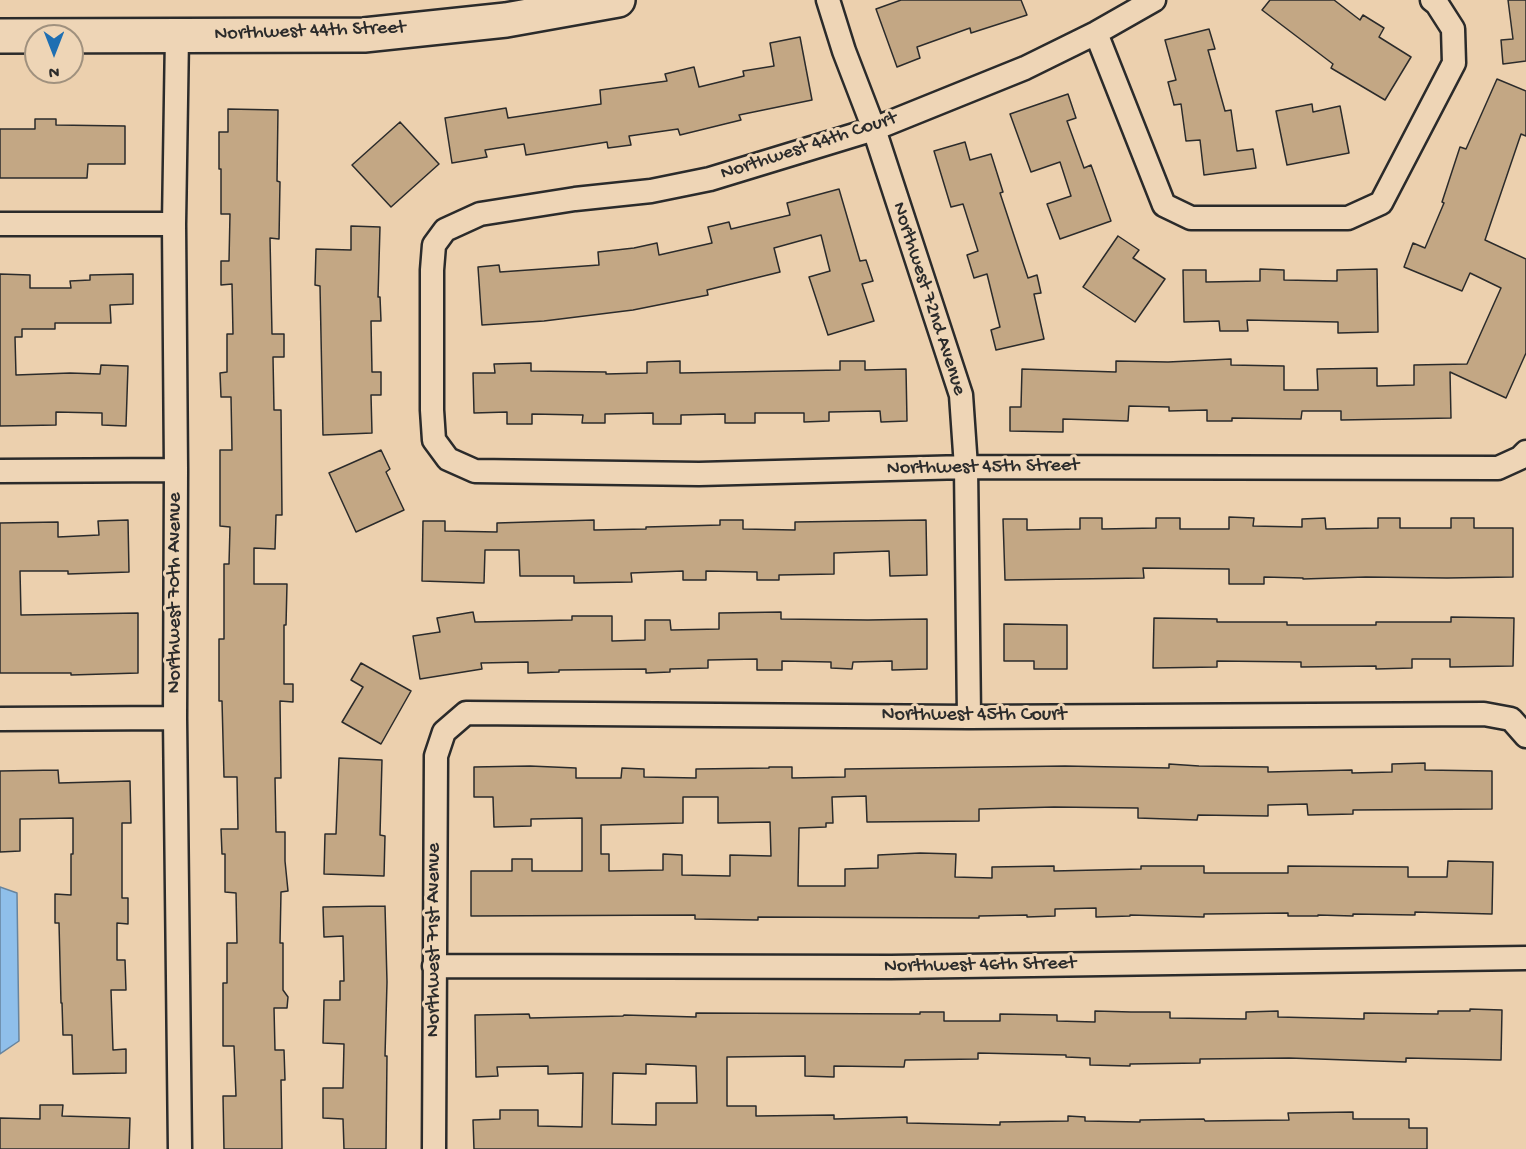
<!DOCTYPE html>
<style>
body{margin:0}
#map{position:relative;width:1526px;height:1149px;overflow:hidden;background:#ecd0ae;font-family:"Gochi Hand",sans-serif}
canvas{display:block}
.north{position:absolute;left:24px;top:24px;width:60px;height:60px;box-sizing:border-box;background:#eed5b6;border:2px solid #a0917e;border-radius:50%;rotate:180deg;font-size:16px;font-weight:700;line-height:24px;text-align:center;color:#2b2b2b}
.north::after{content:'';display:block;margin:auto;width:21px;height:27px;background:#1f6fb2;clip-path:polygon(50% 0,100% 100%,50% 72%,0 100%)}
</style>
<div id="map">
<canvas width="1526" height="1149"></canvas>
<div class="north">N</div>
</div>
<script>
const ctx = document.querySelector('canvas').getContext('2d');
ctx.lineJoin = 'round';
function paint(path, color) { ctx.fillStyle = color; ctx.fill(path, 'evenodd'); }
const poly = rows => new Path2D(rows.map(r => 'M' + r).join(''));
function strokePath(path, color, width, dash) { ctx.strokeStyle = color; ctx.lineWidth = width; ctx.lineCap = dash ? 'butt' : 'round'; ctx.setLineDash(dash || []); ctx.stroke(path); }
function label(font, color, halo, rows, align = 'center') {
  ctx.font = font + ' "Gochi Hand",sans-serif'; ctx.lineWidth = 6; ctx.setLineDash([]); ctx.textBaseline = 'middle'; ctx.strokeStyle = halo; ctx.fillStyle = color; for (const [text, x, y, turn = 0] of rows) {
    ctx.save(); ctx.translate(x, y); ctx.rotate((+turn || 0) * Math.PI / 180); ctx.textAlign = isNaN(turn) ? turn : align; if (halo) ctx.strokeText(text, 0, 0); ctx.fillText(text, 0, 0); ctx.restore();
  }
}
const water = poly([
 [0,887,17,893,19,1041,0,1054,0,887]
]);
paint(water, '#8fbfea');
strokePath(water, '#67849e', 1.5);
const building = poly([
 [901,0,1021,0,1027,15,971,33,970,28,917,47,920,58,897,67,876,9,901,0],
 [1270,0,1334,0,1360,20,1363,15,1384,28,1379,37,1411,57,1385,100,1331,68,1333,64,1262,10,1270,0],
 [1508,0,1526,0,1526,61,1503,64,1501,40,1513,39,1508,0],
 [1209,29,1215,49,1208,50,1225,111,1231,110,1237,151,1253,149,1256,168,1204,175,1200,140,1186,141,1181,104,1174,105,1168,82,1176,80,1165,40,1209,29],
 [800,37,812,100,739,115,741,120,680,135,678,129,629,136,631,145,608,148,607,142,526,155,524,144,485,150,487,157,452,163,445,118,506,108,508,118,601,104,600,90,667,81,665,74,694,67,699,87,744,76,743,71,774,66,770,43,800,37],
 [1497,79,1526,91,1526,136,1521,134,1485,240,1526,259,1526,353,1506,398,1450,372,1451,418,1341,420,1341,411,1302,411,1301,419,1232,418,1232,421,1207,421,1207,410,1169,411,1169,407,1129,406,1128,421,1063,419,1063,432,1010,431,1010,407,1021,407,1022,369,1116,372,1116,361,1168,362,1231,359,1231,365,1284,366,1284,390,1318,390,1317,369,1377,368,1377,386,1414,385,1414,365,1467,364,1501,288,1470,273,1462,291,1404,267,1413,243,1425,248,1444,203,1442,202,1460,147,1466,149,1497,79],
 [1068,94,1076,118,1067,121,1084,168,1091,165,1111,221,1060,239,1047,204,1071,196,1060,162,1031,172,1010,114,1068,94],
 [1312,104,1313,112,1340,106,1349,153,1287,165,1276,111,1312,104],
 [228,109,278,110,277,181,280,182,279,239,270,238,272,334,284,334,284,357,273,357,274,410,281,410,282,515,276,515,275,549,254,548,254,584,287,584,286,625,284,625,284,684,293,684,293,702,280,701,281,778,275,778,276,832,285,832,285,861,288,891,281,892,280,943,283,943,283,990,288,997,287,1008,274,1008,275,1050,284,1050,285,1080,281,1080,282,1149,224,1149,223,1096,236,1096,234,1046,223,1046,223,983,227,983,227,943,237,943,236,893,225,892,225,854,222,854,221,829,238,829,237,777,224,777,222,701,219,701,219,639,224,639,224,564,229,564,230,527,220,526,220,450,232,450,231,397,221,397,220,373,227,372,227,334,233,334,232,284,221,285,221,261,229,261,230,214,221,214,221,169,219,169,219,132,228,132,228,109],
 [35,119,56,119,56,125,125,126,125,164,88,164,87,178,0,178,0,129,35,129,35,119],
 [400,122,439,164,391,207,352,165,400,122],
 [965,142,970,160,991,154,1003,192,1000,193,1028,278,1037,275,1041,293,1034,294,1044,339,996,350,991,330,1000,327,987,274,974,278,967,255,978,251,963,204,951,207,934,151,965,142],
 [839,189,860,261,866,260,873,281,862,284,874,321,828,335,809,277,830,271,821,235,774,248,780,272,707,290,708,295,633,310,544,321,482,325,478,267,499,265,500,272,599,265,598,252,634,248,657,243,659,255,712,243,708,227,729,222,731,229,790,215,787,203,839,189],
 [351,226,380,227,378,297,380,297,381,321,371,321,372,372,381,372,381,395,371,395,372,433,323,435,320,286,315,285,316,249,351,250,351,226],
 [1118,236,1139,250,1133,258,1165,279,1135,322,1083,287,1118,236],
 [1260,269,1284,270,1284,280,1337,281,1337,270,1377,269,1378,332,1338,333,1338,322,1247,320,1248,331,1220,331,1219,321,1184,322,1183,270,1206,270,1206,282,1260,281,1260,269],
 [0,274,30,275,30,288,71,288,70,281,90,280,90,275,133,274,133,304,110,305,111,323,55,323,55,329,22,329,22,337,15,337,16,375,70,373,100,374,101,365,128,366,126,426,102,425,102,413,56,412,56,425,0,426,0,274],
 [680,361,680,373,840,370,840,361,865,361,865,370,906,369,907,421,881,422,880,411,829,412,829,421,804,422,804,413,755,413,755,423,725,423,725,414,681,415,681,424,653,424,653,413,605,414,605,423,582,423,583,415,532,414,532,424,507,424,507,412,474,413,473,373,495,373,494,364,531,363,531,371,606,372,606,374,647,373,647,362,680,361],
 [381,450,390,469,386,472,404,510,356,532,329,473,381,450],
 [1229,517,1254,518,1253,526,1302,527,1302,519,1325,518,1326,529,1378,528,1378,518,1400,518,1400,528,1451,528,1451,518,1474,518,1474,528,1513,528,1513,577,1447,578,1366,577,1303,579,1303,578,1264,577,1264,584,1229,584,1229,569,1143,568,1144,578,1005,580,1003,519,1027,519,1027,530,1080,529,1080,518,1102,518,1102,529,1156,528,1156,518,1180,518,1180,529,1229,529,1229,517],
 [128,520,129,572,68,574,68,571,20,571,21,615,138,613,138,673,71,675,71,673,0,673,0,523,58,522,58,537,99,535,98,521,128,520],
 [594,520,594,530,646,529,646,527,720,525,720,520,743,520,743,529,795,530,795,522,926,520,927,575,890,576,889,551,834,553,834,574,779,575,779,580,757,580,757,572,706,571,706,580,683,580,683,571,631,573,632,582,574,583,574,576,520,576,519,550,485,550,484,583,422,581,423,521,445,521,445,531,497,532,497,523,594,520],
 [473,612,475,622,572,620,572,616,612,616,612,641,645,640,645,620,670,620,671,630,719,629,719,613,781,612,781,619,868,620,927,619,927,669,892,670,892,661,853,662,852,669,831,668,831,662,782,661,782,670,757,670,757,659,708,660,708,668,670,669,670,672,646,673,646,669,559,670,559,672,528,673,528,662,481,663,482,669,420,679,413,636,440,632,437,618,473,612],
 [1451,617,1514,618,1513,666,1450,667,1450,659,1412,659,1412,668,1376,669,1376,666,1301,667,1301,662,1217,661,1217,667,1153,668,1154,618,1217,619,1217,622,1287,622,1287,625,1376,625,1376,622,1451,622,1451,617],
 [1004,624,1067,625,1067,669,1034,669,1034,661,1004,661,1004,624],
 [361,663,411,691,381,744,342,722,363,687,351,680,361,663],
 [339,758,382,760,380,835,385,836,384,876,324,874,325,834,336,834,339,758],
 [1425,763,1425,770,1492,771,1492,809,1353,810,1353,814,1308,815,1307,804,1268,805,1268,816,1198,815,1197,820,1138,818,1138,808,1054,807,979,809,979,821,867,822,866,796,832,797,833,823,826,823,826,827,799,828,798,886,845,886,845,869,878,868,878,855,920,853,956,854,955,877,992,878,992,867,1054,866,1054,871,1141,869,1141,866,1204,866,1204,873,1288,873,1288,866,1408,867,1408,877,1447,877,1448,861,1493,862,1492,914,1415,912,1415,915,1353,914,1353,916,1318,915,1318,916,1288,916,1288,913,1204,914,1204,917,1130,915,1130,916,1096,917,1096,908,1055,909,1055,916,1027,917,1027,915,979,916,979,918,758,917,758,920,695,919,695,915,471,916,471,871,512,871,512,859,532,859,532,871,582,871,582,818,531,819,531,826,494,827,493,797,474,797,474,767,530,766,576,768,576,778,621,778,622,768,644,769,644,777,696,778,696,769,769,768,769,767,792,767,792,778,845,777,845,769,1065,766,1169,768,1169,764,1199,766,1268,767,1268,772,1352,770,1352,773,1392,772,1392,764,1425,763],
 [683,797,718,797,718,823,770,822,771,856,730,855,730,876,682,875,682,855,663,854,663,870,609,871,609,854,601,854,601,825,683,823,683,797],
 [58,770,59,783,130,781,131,823,122,823,122,898,128,898,128,924,117,923,117,960,125,960,126,990,111,990,113,1050,126,1049,126,1073,73,1074,72,1035,63,1035,62,1003,61,1003,59,923,55,923,55,894,71,895,71,854,73,854,73,818,20,819,20,851,0,852,0,771,58,770],
 [385,906,387,982,385,1056,387,1056,386,1149,344,1149,343,1119,323,1118,323,1088,343,1088,344,1044,323,1043,324,1000,340,1000,340,981,344,981,343,936,324,937,323,907,385,906],
 [1470,1009,1502,1010,1501,1060,1406,1058,1406,1062,1289,1058,1200,1059,1200,1063,1130,1064,1130,1066,1090,1065,1090,1058,1066,1057,1066,1055,978,1053,978,1059,905,1060,904,1067,834,1066,834,1077,805,1076,805,1056,727,1057,727,1106,756,1106,756,1116,834,1115,834,1119,907,1117,907,1123,1000,1125,1000,1122,1068,1121,1068,1116,1085,1117,1085,1121,1140,1122,1140,1120,1204,1119,1205,1121,1289,1120,1288,1113,1353,1112,1353,1119,1409,1119,1409,1128,1427,1128,1427,1149,474,1149,473,1120,500,1119,500,1110,538,1110,538,1126,582,1127,583,1073,548,1074,548,1066,497,1067,498,1076,476,1077,475,1015,529,1014,530,1018,623,1016,624,1015,696,1017,696,1013,920,1014,920,1012,944,1012,944,1021,1000,1021,1000,1014,1057,1015,1057,1021,1095,1022,1095,1011,1131,1012,1170,1012,1170,1018,1246,1019,1246,1012,1278,1011,1278,1017,1364,1019,1364,1013,1438,1014,1438,1011,1470,1011,1470,1009],
 [646,1064,696,1066,697,1103,656,1103,656,1125,612,1124,613,1073,646,1074,646,1064],
 [40,1105,63,1105,62,1116,130,1118,129,1149,0,1149,0,1118,40,1119,40,1105]
]);
paint(building, '#c3a784');
strokePath(building, '#2b2b2b', 1.5);
const street = poly([
 [828,0,844,51,874,129,961,395,966,467,969,717],
 [1154,0,1096,33,1025,68,874,129,710,179,651,191,575,199,480,214,445,230,434,245,432,270,432,410,434,440,448,459,475,471,699,474,966,467,1498,468,1520,458,1526,452],
 [1096,33,1164,205,1191,218,1348,218,1381,203,1454,63,1453,29,1437,4,1432,0],
 [177,36,174,224,176,470,175,718,180,1149],
 [0,224,174,224],
 [0,471,176,470],
 [0,719,175,718],
 [434,966,891,967,1526,958],
 [434,1149,436,756,444,732,466,713,969,717,1484,714,1511,719,1526,736]
]);
const secondary = poly([
 [0,36,364,35,506,20,618,0]
]);
strokePath(street, '#2b2b2b', 27);
strokePath(secondary, '#2b2b2b', 38);
strokePath(street, '#eed5b6', 22);
strokePath(secondary, '#eed5b6', 33);
label('20px', '#2b2b2b', '#eed5b6', [
 ["Northwest 44th Street",310,32,-2],
 ["Northwest 44th Court",809,147,-18],
 ["Northwest 72nd Avenue",928,299,72],
 ["Northwest 45th Street",983,468,-1],
 ["Northwest 70th Avenue",176,593,-90],
 ["Northwest 45th Court",974,716],
 ["Northwest 71st Avenue",435,940,-90],
 ["Northwest 46th Street",980,966,-1]
]);
</script>
